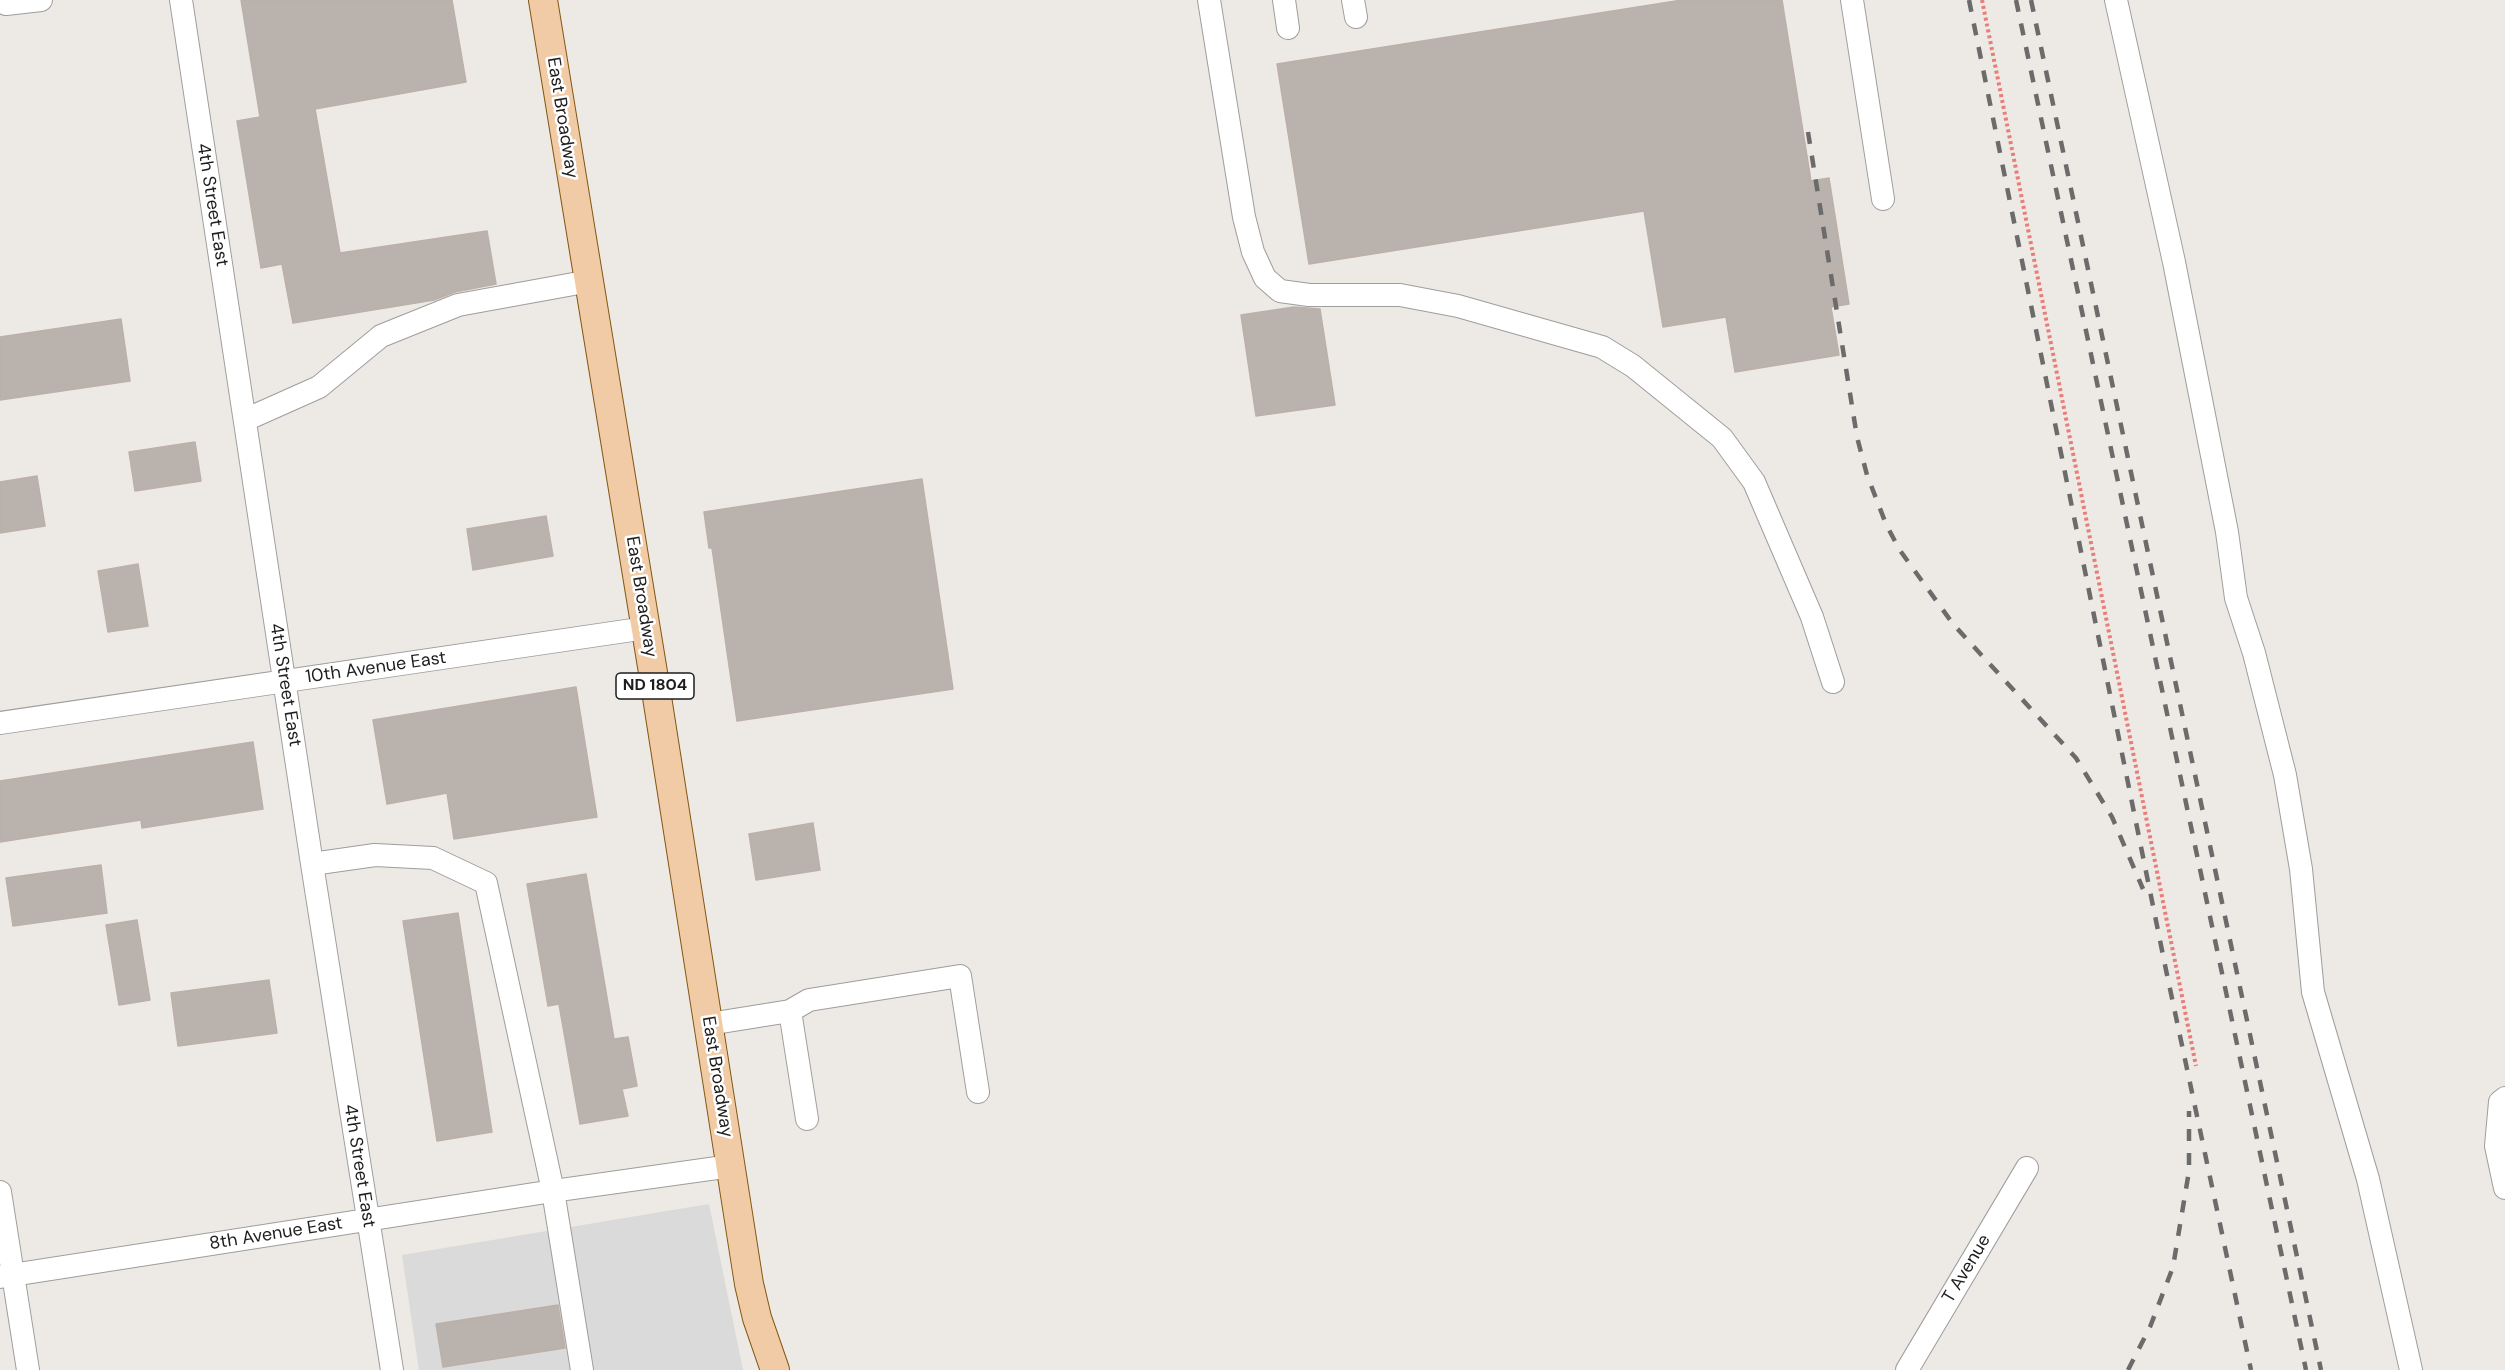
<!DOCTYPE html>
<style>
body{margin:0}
canvas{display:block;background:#ede9e4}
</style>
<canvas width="2505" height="1370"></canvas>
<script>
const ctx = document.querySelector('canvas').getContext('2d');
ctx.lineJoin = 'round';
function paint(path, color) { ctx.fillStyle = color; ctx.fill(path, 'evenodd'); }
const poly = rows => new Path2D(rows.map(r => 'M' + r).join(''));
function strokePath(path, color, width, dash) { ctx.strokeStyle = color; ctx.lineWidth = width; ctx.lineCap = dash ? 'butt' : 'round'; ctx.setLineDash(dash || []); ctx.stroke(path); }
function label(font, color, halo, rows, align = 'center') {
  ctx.font = font + ' "DM Sans",sans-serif'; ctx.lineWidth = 5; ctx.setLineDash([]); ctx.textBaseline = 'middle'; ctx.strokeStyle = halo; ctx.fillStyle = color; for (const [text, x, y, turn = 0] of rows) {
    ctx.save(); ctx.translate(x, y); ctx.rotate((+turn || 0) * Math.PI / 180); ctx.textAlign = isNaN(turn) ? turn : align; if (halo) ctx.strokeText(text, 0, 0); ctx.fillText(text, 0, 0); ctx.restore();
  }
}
paint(poly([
 [709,1204,743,1370,419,1370,402,1255]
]), '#dbdada');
const building = poly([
 [241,0,452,0,466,82,315,109,340,253,487,231,496,284,455,292,434,300,293,323,282,264,261,268,237,121,260,117,241,0],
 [1682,0,1782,0,1811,181,1829,178,1849,304,1831,307,1839,355,1735,372,1726,317,1663,327,1644,211,1309,264,1277,64,1682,0],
 [1294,307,1320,309,1335,405,1256,416,1241,315,1294,307],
 [121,319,130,381,0,400,0,337,121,319],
 [195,442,201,481,135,491,129,452,195,442],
 [37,476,45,526,0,533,0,482,37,476],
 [922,479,953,689,737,721,712,548,709,548,704,512,922,479],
 [546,516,553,556,473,570,467,529,546,516],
 [138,564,148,626,108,632,98,571,138,564],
 [576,687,597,817,454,839,447,793,387,804,373,720,576,687],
 [253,742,263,809,142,828,141,820,0,842,0,781,253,742],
 [813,823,820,870,756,880,749,834,813,823],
 [101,865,107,913,13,926,6,878,101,865],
 [586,874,614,1039,628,1037,637,1086,622,1089,628,1116,580,1124,559,1004,548,1006,527,884,586,874],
 [458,913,492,1132,437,1141,403,921,458,913],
 [137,920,150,1000,119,1005,106,925,137,920],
 [269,980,277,1033,178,1046,171,993,269,980],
 [558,1305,565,1348,443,1367,436,1324,558,1305]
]);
paint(building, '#b9b2ad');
strokePath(building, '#bcb0a8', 1.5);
const minor = poly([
 [181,0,312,864,392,1370],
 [1209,0,1244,217,1253,252,1265,278,1280,291,1309,295,1400,295,1458,306,1602,347,1633,366,1722,438,1754,482,1812,617,1833,682],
 [1284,0,1288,28],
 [1353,0,1356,17],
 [1852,0,1883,199],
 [2116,0,2174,262,2227,532,2236,598,2254,653,2285,775,2301,869,2313,992,2368,1179,2411,1370],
 [6,4,41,0],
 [245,420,319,387,381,336,458,305,590,281],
 [0,723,646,628],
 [312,864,375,855,433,858,486,883,553,1191,582,1370],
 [790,1011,807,1119],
 [709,1024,790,1011,809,1000,960,976,978,1092],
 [2505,1098,2500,1102,2496,1146,2505,1188],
 [0,1192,28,1370],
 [0,1277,553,1191,731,1166],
 [1907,1370,2027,1168]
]);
const major = poly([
 [543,0,657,697,749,1284,757,1318,775,1370]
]);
strokePath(minor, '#9e9e9e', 24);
strokePath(major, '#835712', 30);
strokePath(poly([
 [1982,0,2196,1066]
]), '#e87d79', 4, [3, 3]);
strokePath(minor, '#fff', 22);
strokePath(major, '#f0cba5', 28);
strokePath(poly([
 [1969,0,2166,970,2251,1370],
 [2016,0,2306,1370],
 [2031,0,2321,1370],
 [1808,132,1857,437,1867,475,1886,524,1899,549,1953,624,2076,758,2112,817,2143,889],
 [2128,1370,2150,1327,2173,1267,2189,1171,2189,1111]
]), '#6b6b6b', 4.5, [12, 12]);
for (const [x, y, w] of [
 [655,686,78]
]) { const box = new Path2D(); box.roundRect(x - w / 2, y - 13, w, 26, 4.5); ctx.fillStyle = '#fff'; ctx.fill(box); strokePath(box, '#1d1d1d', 1.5); }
label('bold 16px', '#1d1d1d', null, [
 ["ND 1804",655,686]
]);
label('18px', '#1d1d1d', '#fff', [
 ["East Broadway",562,118,81],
 ["4th Street East",212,205,81],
 ["East Broadway",641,597,81],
 ["10th Avenue East",376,668,-8],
 ["4th Street East",285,685,81],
 ["East Broadway",717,1077,81],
 ["4th Street East",359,1166,81],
 ["8th Avenue East",276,1234,-9],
 ["T Avenue",1967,1269,-59]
]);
</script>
